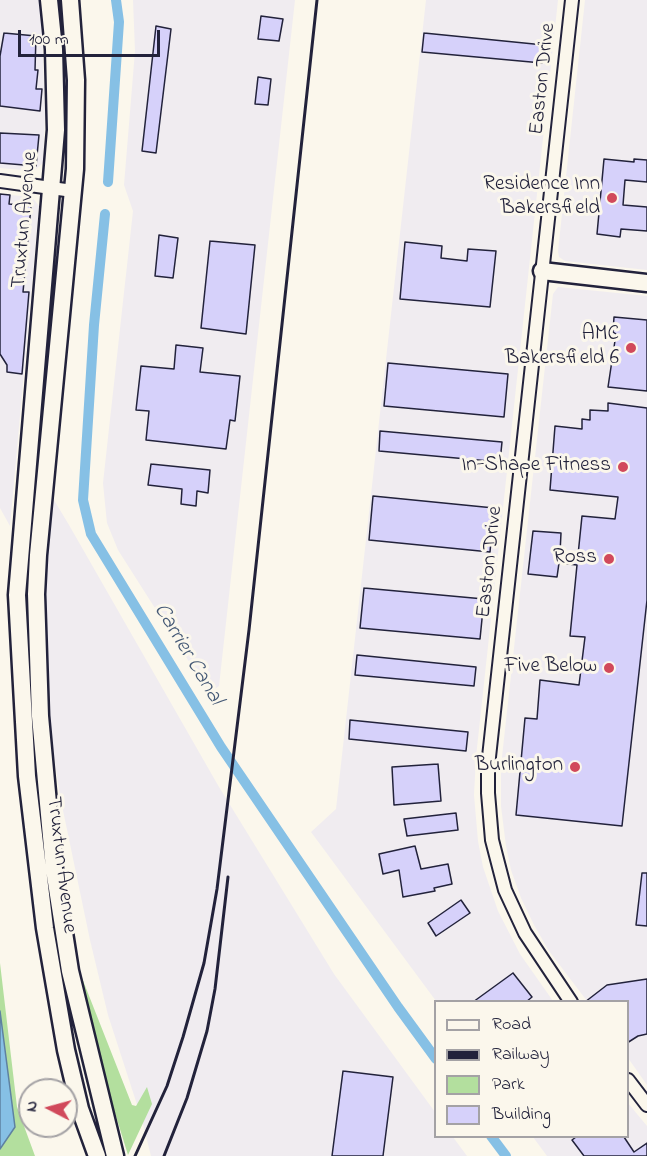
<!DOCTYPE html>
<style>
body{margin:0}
#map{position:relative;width:647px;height:1156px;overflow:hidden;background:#fbf7ec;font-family:"Indie Flower",sans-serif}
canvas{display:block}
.legend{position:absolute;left:434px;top:1000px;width:195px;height:138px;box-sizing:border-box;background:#fbf7ec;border:2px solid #a4a2a5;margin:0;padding:8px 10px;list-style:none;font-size:18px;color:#22223b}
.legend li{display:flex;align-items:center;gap:12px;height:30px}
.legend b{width:30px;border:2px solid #a4a2a5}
.north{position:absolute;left:18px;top:1078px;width:60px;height:60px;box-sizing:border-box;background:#fbf7ec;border:2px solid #a4a2a5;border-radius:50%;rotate:276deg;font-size:16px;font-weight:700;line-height:24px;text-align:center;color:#22223b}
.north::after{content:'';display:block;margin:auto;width:21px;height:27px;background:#d1495b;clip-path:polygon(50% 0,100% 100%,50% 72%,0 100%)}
.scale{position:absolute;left:18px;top:30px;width:142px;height:27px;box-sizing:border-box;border:3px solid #22223b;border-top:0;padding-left:8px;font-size:18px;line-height:21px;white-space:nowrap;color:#22223b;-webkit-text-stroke:4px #fbf7ec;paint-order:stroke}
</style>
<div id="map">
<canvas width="647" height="1156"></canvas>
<ul class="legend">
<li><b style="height:8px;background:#fbf7ec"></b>Road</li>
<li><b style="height:8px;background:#22223b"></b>Railway</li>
<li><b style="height:16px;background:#b3df9e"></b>Park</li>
<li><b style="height:16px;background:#d6d1fa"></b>Building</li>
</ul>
<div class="north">N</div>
<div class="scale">100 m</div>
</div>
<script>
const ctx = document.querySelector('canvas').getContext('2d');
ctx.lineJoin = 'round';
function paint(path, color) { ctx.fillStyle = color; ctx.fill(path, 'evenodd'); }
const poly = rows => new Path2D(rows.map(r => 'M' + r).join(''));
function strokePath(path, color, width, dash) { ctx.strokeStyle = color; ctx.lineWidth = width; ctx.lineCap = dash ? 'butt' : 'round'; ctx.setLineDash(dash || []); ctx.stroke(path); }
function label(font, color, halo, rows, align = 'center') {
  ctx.font = font + ' "Indie Flower",sans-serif'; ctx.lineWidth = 6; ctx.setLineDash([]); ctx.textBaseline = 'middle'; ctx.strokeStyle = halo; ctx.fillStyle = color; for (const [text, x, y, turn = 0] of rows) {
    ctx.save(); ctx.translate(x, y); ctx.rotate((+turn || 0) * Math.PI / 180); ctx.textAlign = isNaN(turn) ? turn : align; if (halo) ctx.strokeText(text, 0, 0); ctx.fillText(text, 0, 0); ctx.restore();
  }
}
paint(poly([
 [0,0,39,0,42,32,45,115,43,163,34,171,0,168],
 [133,0,295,0,219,686,209,693,118,550,107,523,103,483,133,211,124,185,135,51],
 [426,0,558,0,476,757,474,795,478,841,483,867,498,911,520,954,553,1001,436,1001,311,832,336,809],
 [585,0,647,0,647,270,565,261,559,257,558,251],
 [0,194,32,197,39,206,10,526,0,508],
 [558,287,647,296,647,1085,628,1058,628,1002,587,1001,549,951,534,925,521,898,511,870,506,846,501,806,501,766,553,294],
 [48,490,69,525,219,787,334,974,435,1112,436,1136,453,1137,467,1156,151,1156,142,1120,108,1015,90,940,60,796,49,722,47,614,41,598],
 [628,1103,647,1126,647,1156,547,1156,533,1137,628,1136]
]), '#f0ecf0');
paint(poly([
 [0,963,17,1107,35,1156,0,1156],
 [80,978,82,978,132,1105,136,1106,147,1087,152,1104,128,1155,106,1084]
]), '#b3df9e');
const water = poly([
 [0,1011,15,1127,0,1149,0,1011]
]);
paint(water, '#86c0e5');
strokePath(water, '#5e81a1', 1.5);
strokePath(poly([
 [108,182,119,22,116,0],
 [105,214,94,325,83,500,91,534,221,747,398,1007,436,1059],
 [491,1136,506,1156]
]), '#86c0e5', 10);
const building = poly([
 [261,16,283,19,279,41,258,39,261,16],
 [156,26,171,29,156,153,142,151,156,26],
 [4,33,36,36,35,70,38,70,36,89,42,89,40,111,0,106,0,56,4,33],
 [424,33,544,45,542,63,422,52,424,33],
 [258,77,271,79,268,105,255,104,258,77],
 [0,133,39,135,36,166,0,163,0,133],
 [604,159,634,162,634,159,647,160,647,182,625,180,623,205,647,207,647,231,621,229,620,237,597,234,604,159],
 [0,194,10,195,9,204,31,206,23,292,29,292,22,374,7,372,7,365,0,354,0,194],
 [159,235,178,238,173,278,155,276,159,235],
 [210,241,255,245,246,334,201,328,210,241],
 [405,242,442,246,441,258,467,261,468,249,496,251,490,307,400,299,405,242],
 [614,317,647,320,647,391,608,387,616,334,613,332,614,317],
 [176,345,203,348,200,372,240,376,235,421,230,420,226,449,146,440,149,411,136,410,141,366,174,369,176,345],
 [388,363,508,374,504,417,384,406,388,363],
 [608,403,647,408,647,600,622,826,516,815,525,718,537,719,540,680,579,685,585,637,570,636,577,565,559,563,557,577,528,574,533,531,561,533,560,553,578,555,582,516,615,519,618,497,550,490,555,426,582,429,582,419,590,420,590,410,608,411,608,403],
 [380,431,502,442,500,462,379,451,380,431],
 [151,464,210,470,208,493,197,491,196,506,181,504,182,489,148,485,151,464],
 [373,496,494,508,490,552,369,540,373,496],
 [364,588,484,599,480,639,360,628,364,588],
 [357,655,476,667,474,686,355,675,357,655],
 [350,720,468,732,466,751,349,739,350,720],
 [438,764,441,801,394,805,392,767,438,764],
 [456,813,458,830,407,836,404,819,456,813],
 [415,846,421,869,448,864,452,884,434,888,435,891,403,897,399,870,383,874,379,854,415,846],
 [642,873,647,873,647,926,636,925,642,873],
 [461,900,470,913,436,936,428,923,461,900],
 [513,973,532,997,526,1002,473,1002,513,973],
 [647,979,647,1034,638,1036,627,1043,627,1002,585,1002,607,985,647,979],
 [343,1071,393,1077,383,1156,332,1156,343,1071],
 [576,1137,624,1137,634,1152,647,1143,647,1156,584,1156,572,1140,576,1137]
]);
paint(building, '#d6d1fa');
strokePath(building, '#22223b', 1.5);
const street = poly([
 [0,181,73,191],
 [571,1002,525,933,505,890,492,840,488,793,488,766,572,0],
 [628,1080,647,1105]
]);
const secondary = poly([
 [49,0,54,49,56,130,17,595,27,776,45,928,66,1050,80,1109,97,1156],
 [70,0,76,80,75,169,38,555,36,594,40,716,54,869,70,971,115,1156],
 [542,271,647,283]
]);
strokePath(street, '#22223b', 16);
strokePath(secondary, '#22223b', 21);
strokePath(street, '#fbf7ec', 12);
strokePath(secondary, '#fbf7ec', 16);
strokePath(poly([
 [135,1156,167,1086,183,1037,204,963,217,889,249,630,317,0],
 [164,1156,187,1098,207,1031,215,989,228,877]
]), '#22223b', 3);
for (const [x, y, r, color] of [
 [612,198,6,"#d1495b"],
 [631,348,6,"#d1495b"],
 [623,467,6,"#d1495b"],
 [609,559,6,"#d1495b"],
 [609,668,6,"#d1495b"],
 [575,767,6,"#d1495b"]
]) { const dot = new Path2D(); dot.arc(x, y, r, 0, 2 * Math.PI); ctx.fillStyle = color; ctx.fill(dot); strokePath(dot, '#fbf7ec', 2); }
label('21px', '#22223b', '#fbf7ec', [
 ["Easton Drive",544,79,-84],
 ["Truxtun Avenue",26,220,-85],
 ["Easton Drive",491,562,-84],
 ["Truxtun Avenue",60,865,83]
]);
label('21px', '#22223b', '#fbf7ec', [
 ["Residence Inn",600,186],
 ["Bakersfield",600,210],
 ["AMC",619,336],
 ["Bakersfield 6",619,360],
 ["In-Shape Fitness",611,467],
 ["Ross",597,559],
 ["Five Below",597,668],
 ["Burlington",563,767]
], 'right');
label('italic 22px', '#455976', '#fbf7ec', [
 ["Carrier Canal",187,655,59]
]);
</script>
